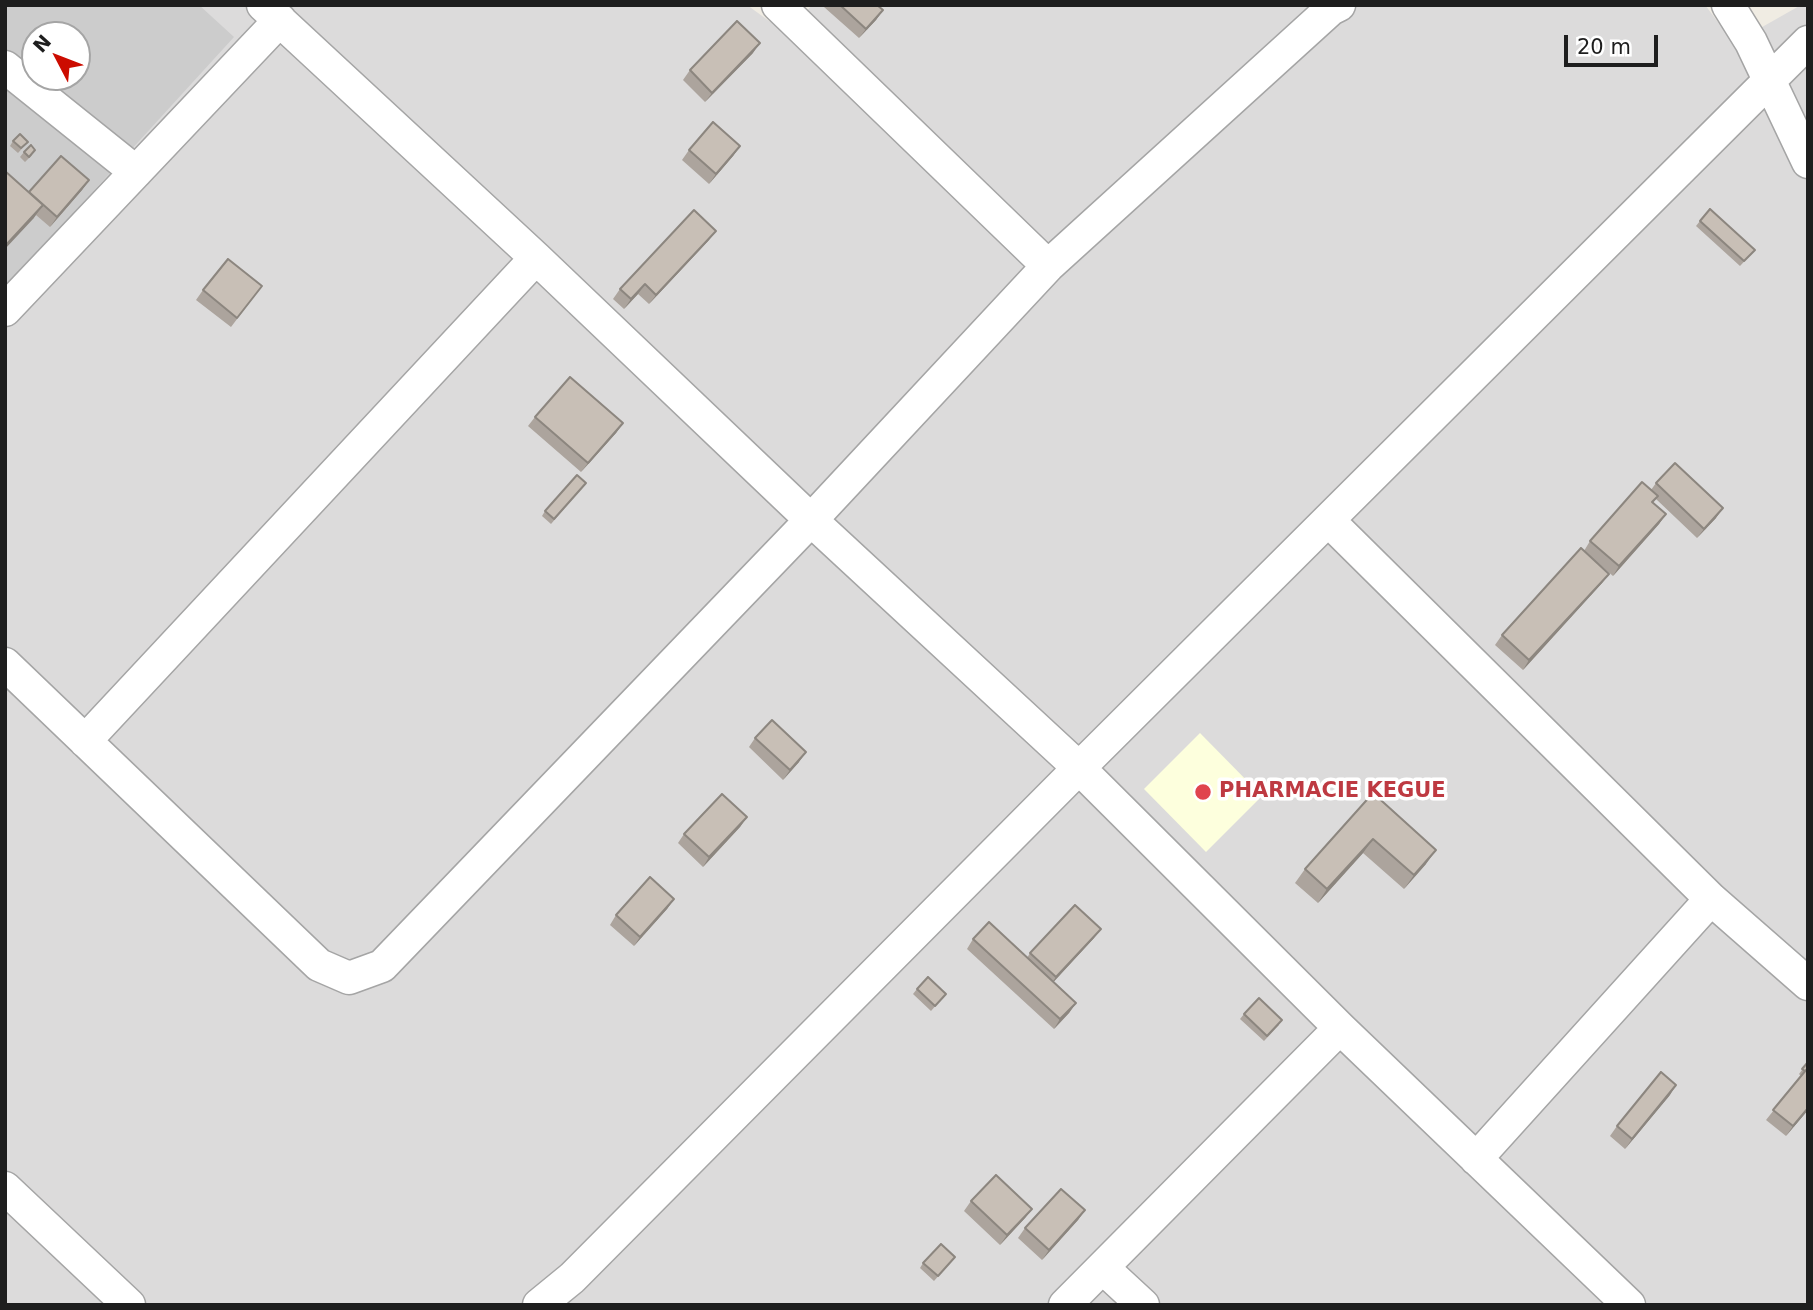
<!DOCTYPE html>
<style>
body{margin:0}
#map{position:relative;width:1813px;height:1310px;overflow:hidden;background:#f0ece3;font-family:"DejaVu Sans",sans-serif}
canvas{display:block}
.frame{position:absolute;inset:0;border:7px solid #1e1e1e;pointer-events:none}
.north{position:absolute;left:21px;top:21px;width:70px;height:70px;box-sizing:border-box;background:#fff;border:2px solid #a5a5a5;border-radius:50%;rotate:312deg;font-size:19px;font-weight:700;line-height:28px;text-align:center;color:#1e1e1e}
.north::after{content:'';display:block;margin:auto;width:24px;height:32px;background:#cc0c00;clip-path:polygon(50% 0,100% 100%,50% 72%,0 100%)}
.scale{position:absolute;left:1564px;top:35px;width:94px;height:32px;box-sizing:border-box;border:4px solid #1e1e1e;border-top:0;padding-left:9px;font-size:21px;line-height:24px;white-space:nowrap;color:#1e1e1e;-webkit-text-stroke:5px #fff;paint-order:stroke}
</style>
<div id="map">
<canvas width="1813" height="1310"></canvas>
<div class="frame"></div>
<div class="north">N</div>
<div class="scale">20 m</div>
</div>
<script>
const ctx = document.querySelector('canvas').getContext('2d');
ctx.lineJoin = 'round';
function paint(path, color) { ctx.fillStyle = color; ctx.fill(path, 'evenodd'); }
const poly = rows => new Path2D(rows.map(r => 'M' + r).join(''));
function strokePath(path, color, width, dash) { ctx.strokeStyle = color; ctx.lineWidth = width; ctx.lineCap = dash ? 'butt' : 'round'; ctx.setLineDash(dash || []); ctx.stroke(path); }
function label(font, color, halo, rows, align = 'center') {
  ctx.font = font + ' "DejaVu Sans",sans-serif'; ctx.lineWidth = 7; ctx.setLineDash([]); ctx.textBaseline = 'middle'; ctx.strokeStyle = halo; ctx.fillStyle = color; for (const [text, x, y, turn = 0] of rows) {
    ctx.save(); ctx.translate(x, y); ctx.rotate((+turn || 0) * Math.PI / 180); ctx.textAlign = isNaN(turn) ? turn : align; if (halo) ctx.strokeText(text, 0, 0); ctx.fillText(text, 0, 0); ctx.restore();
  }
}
paint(poly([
 [5,5,747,5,787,34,812,5,1705,5,1734,43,1801,5,1808,5,1808,1305,5,1305],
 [35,35,77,35,77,77,35,77]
]), '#dcdbdb');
paint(poly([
 [1200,733,1262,796,1206,852,1144,789]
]), '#fdffdd');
paint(poly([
 [5,5,199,5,234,37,5,288],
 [35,35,77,35,77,77,35,77]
]), '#ccc');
const minor = poly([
 [263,5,536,258,811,520,1079,768,1340,1028,1629,1305],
 [778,5,1048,266],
 [1728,5,1751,42,1808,162],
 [5,67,136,172],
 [5,310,280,20],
 [1329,521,1711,899,1808,984],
 [5,664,319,965,349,978,382,966,811,520,1048,266,1331,9,1339,5],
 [85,741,536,258],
 [1476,1159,1711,899],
 [5,1188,129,1305],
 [1103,1268,1143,1305],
 [539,1305,572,1278,1079,768,1808,42],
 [1065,1305,1340,1028]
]);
strokePath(minor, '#a5a5a5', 35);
strokePath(minor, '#fff', 32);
paint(poly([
 [826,5,877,5,883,10,876,20,859,38,824,7],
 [753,53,705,102,683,80,690,70],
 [13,141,28,142,18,153,10,146],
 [740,146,733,156,709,184,682,160,689,150],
 [24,152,32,155,25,162,20,157],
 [89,180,82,190,50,227,36,215,33,219,29,192],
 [1700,221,1755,250,1740,266,1696,226],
 [709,240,649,304,638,294,624,309,613,299,620,289],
 [262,286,231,327,196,300,203,290],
 [535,417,623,423,616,433,581,472,528,426],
 [1656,483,1716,518,1697,538,1656,499,1653,503,1666,514,1659,524,1613,576,1587,554,1609,574,1602,583,1523,670,1495,645,1502,635,1584,551,1590,541,1651,490],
 [582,488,551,524,542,516,545,511],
 [755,738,799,762,783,780,749,747],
 [1373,793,1426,864,1404,889,1363,853,1318,903,1295,883,1305,869],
 [747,817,740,827,703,867,678,843,684,834],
 [674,899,667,909,634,946,610,925,616,915],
 [1094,938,1053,982,1076,1003,1069,1013,1054,1029,967,949,973,939,1027,958,1030,953],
 [917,989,946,994,931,1011,913,994],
 [1244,1014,1279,1025,1264,1041,1240,1019],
 [1808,1062,1808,1110,1786,1136,1766,1120,1801,1076,1799,1074],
 [1670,1095,1625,1149,1610,1136,1617,1126],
 [971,1201,1032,1209,1025,1218,1000,1245,964,1211],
 [1085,1210,1078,1220,1042,1260,1018,1238,1025,1228],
 [955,1257,934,1281,920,1268,923,1263]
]), '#aca49d');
paint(poly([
 [883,10,876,20,859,38,866,29],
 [760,43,753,53,705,102,712,93],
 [740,146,733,156,709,184,716,174],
 [89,180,82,190,50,227,57,217],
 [43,205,33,219,5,249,5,246],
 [716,231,709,240,649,304,656,295],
 [645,284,638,294,624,309,631,299],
 [623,423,616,433,581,472,588,463],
 [1723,508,1716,518,1697,538,1704,529],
 [1666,514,1659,524,1613,576,1619,566],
 [1609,574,1602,583,1523,670,1529,660],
 [806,752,799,762,783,780,790,770],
 [747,817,740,827,703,867,709,857],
 [1373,839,1363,853,1318,903,1327,889],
 [1436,850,1426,864,1404,889,1414,875],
 [674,899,667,909,634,946,640,937],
 [1101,929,1094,938,1049,987,1056,977],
 [1076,1003,1069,1013,1054,1029,1060,1019],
 [1676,1085,1670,1095,1625,1149,1632,1139],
 [1808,1108,1808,1110,1786,1136,1793,1126],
 [1032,1209,1025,1218,1000,1245,1007,1235],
 [1085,1210,1078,1220,1042,1260,1049,1250]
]), '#8c867f');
const building = poly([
 [840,5,877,5,883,10,866,29,840,5],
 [737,21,760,43,712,93,690,70,737,21],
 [713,122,740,146,716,174,689,150,713,122],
 [20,134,28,142,21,148,13,141,20,134],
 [31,145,35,150,29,157,24,152,31,145],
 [61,156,89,180,57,217,29,192,61,156],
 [5,171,43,205,5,246,5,171],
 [1710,209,1755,250,1744,261,1700,221,1710,209],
 [694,210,716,231,656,295,645,284,631,299,620,289,694,210],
 [228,259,262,286,237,318,203,290,228,259],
 [570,377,623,423,588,463,535,417,570,377],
 [1675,463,1723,508,1704,529,1656,483,1675,463],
 [577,475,586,483,554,519,545,511,577,475],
 [1642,482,1658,496,1652,502,1666,514,1619,566,1590,541,1642,482],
 [1581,548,1609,574,1529,660,1502,635,1581,548],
 [772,720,806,752,790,770,755,738,772,720],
 [1373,793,1436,850,1414,875,1373,839,1327,889,1305,869,1373,793],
 [722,794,747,817,709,857,684,834,722,794],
 [650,877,674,899,640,937,616,915,650,877],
 [1075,905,1101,929,1056,977,1030,953,1075,905],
 [989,922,1076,1003,1060,1019,973,939,989,922],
 [928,977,946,994,935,1006,917,989,928,977],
 [1259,998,1282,1020,1267,1036,1244,1014,1259,998],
 [1808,1062,1808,1071,1806,1070,1805,1071,1802,1069,1808,1062],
 [1806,1070,1808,1071,1808,1108,1793,1126,1773,1110,1806,1070],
 [1661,1072,1676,1085,1632,1139,1617,1126,1661,1072],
 [996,1175,1032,1209,1007,1235,971,1201,996,1175],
 [1061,1189,1085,1210,1049,1250,1025,1228,1061,1189],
 [941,1244,955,1257,938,1276,923,1263,941,1244]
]);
paint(building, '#c8bfb6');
strokePath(building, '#8c867f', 2);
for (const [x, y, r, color] of [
 [1203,792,9,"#e0444e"]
]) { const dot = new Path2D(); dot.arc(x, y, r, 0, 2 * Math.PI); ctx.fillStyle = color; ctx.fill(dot); strokePath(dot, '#fff', 2.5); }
label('bold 21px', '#be3a42', '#fff', [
 ["PHARMACIE KEGUE",1219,792]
], 'left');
</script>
